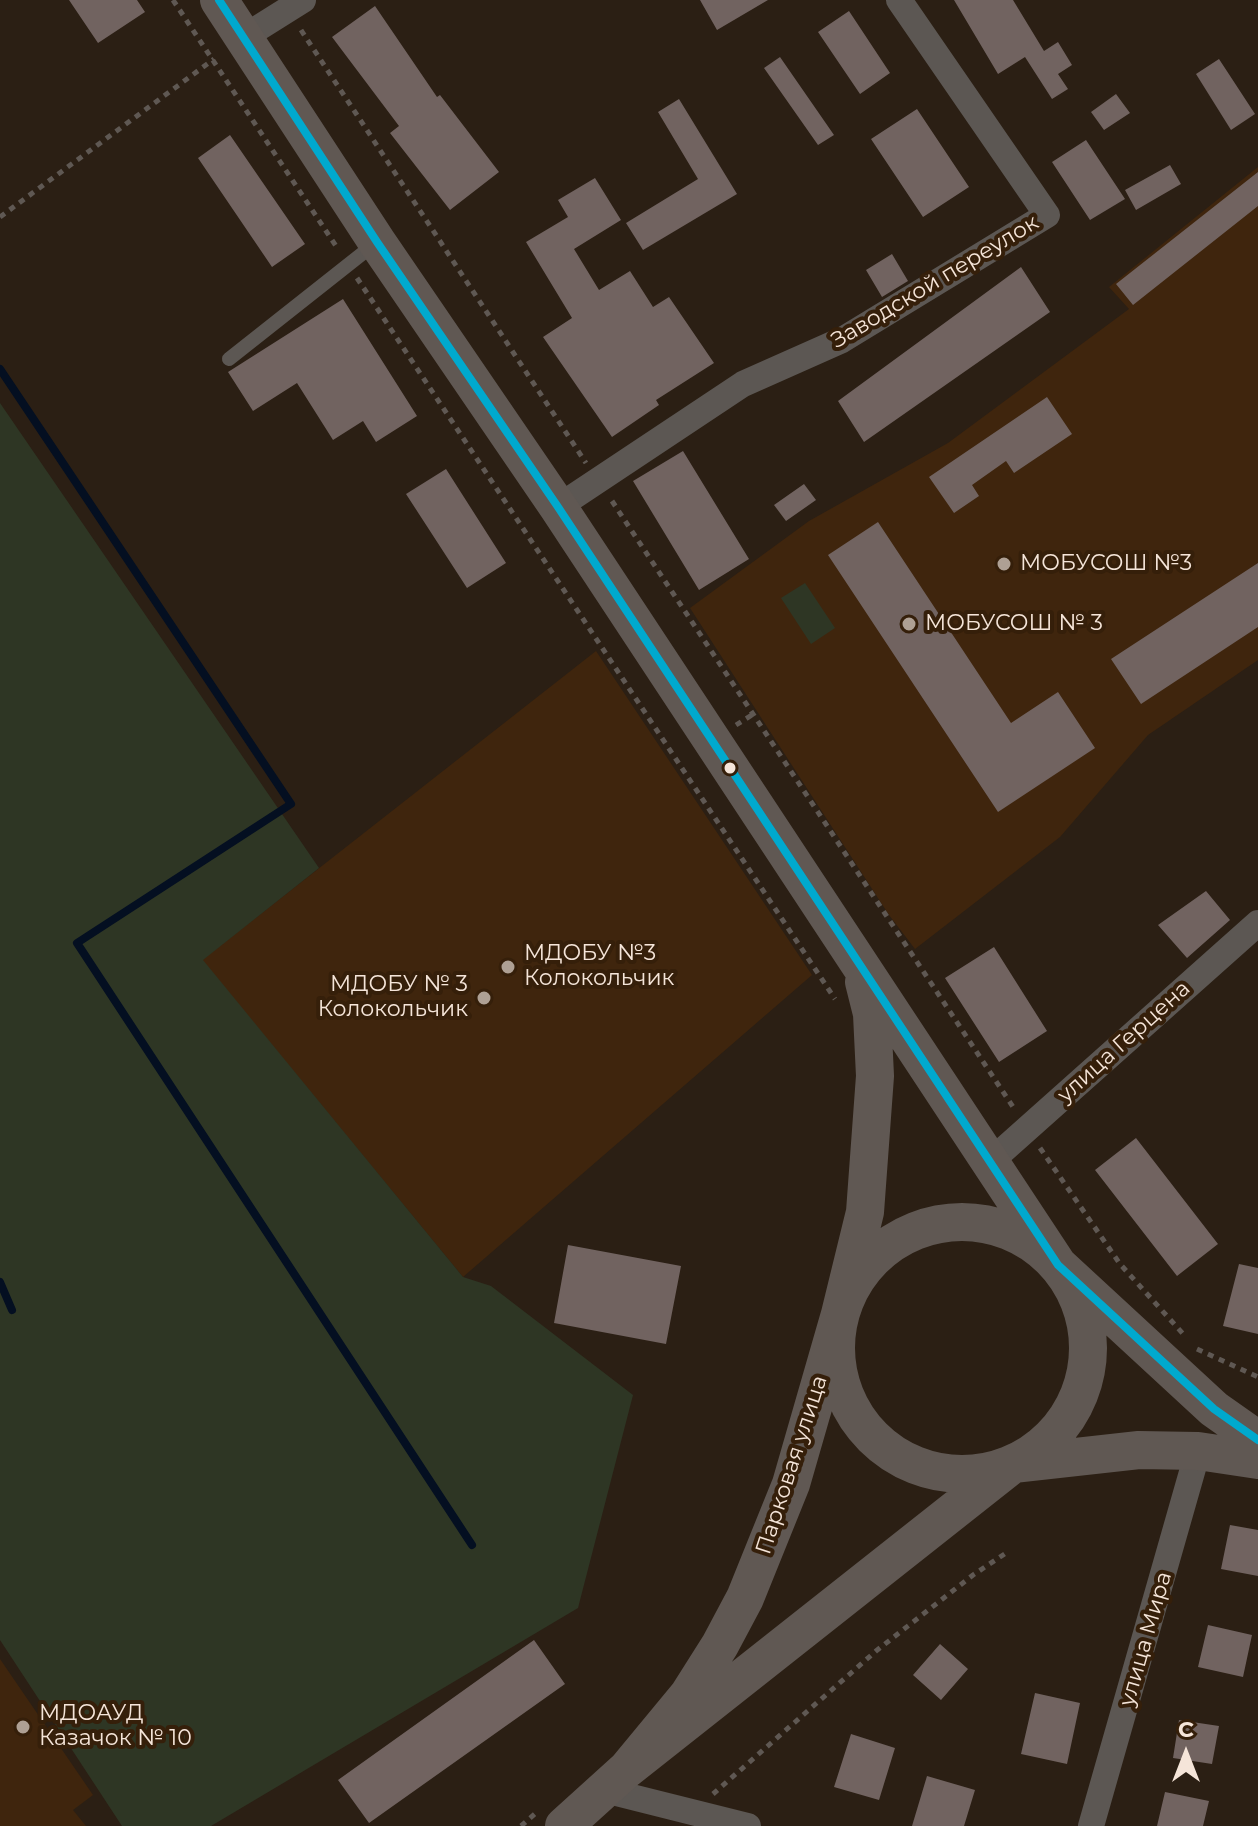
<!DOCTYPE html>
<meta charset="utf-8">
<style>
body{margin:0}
#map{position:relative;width:1258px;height:1826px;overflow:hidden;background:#2b1f14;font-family:Montserrat,sans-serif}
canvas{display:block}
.north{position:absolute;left:1146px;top:1714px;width:80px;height:80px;-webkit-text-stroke:6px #351f0a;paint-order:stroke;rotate:0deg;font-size:22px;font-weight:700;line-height:32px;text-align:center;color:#f5e5d9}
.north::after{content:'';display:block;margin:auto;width:28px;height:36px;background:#f5e5d9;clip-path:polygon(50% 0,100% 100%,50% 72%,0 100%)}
</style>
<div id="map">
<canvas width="1258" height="1826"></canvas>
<div class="north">С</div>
</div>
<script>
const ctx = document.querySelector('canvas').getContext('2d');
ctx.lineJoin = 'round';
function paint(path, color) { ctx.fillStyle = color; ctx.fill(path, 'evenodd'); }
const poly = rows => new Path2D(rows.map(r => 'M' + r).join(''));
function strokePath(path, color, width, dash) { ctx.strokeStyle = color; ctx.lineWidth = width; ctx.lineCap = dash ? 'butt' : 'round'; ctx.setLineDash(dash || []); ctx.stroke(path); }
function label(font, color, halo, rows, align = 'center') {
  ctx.font = font + ' Montserrat,sans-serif'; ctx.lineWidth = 8; ctx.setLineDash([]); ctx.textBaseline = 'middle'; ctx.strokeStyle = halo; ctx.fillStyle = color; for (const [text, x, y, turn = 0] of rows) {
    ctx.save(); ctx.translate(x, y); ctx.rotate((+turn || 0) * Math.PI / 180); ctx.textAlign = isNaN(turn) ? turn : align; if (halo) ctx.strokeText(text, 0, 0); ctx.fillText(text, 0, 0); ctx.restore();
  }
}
paint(poly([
 [1258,167,1258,660,1148,735,1060,837,915,949,889,915,690,608,809,521,948,443,1129,309,1109,287],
 [596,651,812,975,463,1277,202,960],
 [0,1659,93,1795,73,1810,86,1826,0,1826]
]), '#3f250d');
paint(poly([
 [0,403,319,868,203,960,463,1277,491,1286,633,1395,578,1608,211,1826,122,1826,0,1640],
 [805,583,835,628,811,644,781,598]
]), '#2e3624');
strokePath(poly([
 [0,369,291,804,77,943,472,1545],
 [0,1282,12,1310]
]), '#040f21', 8);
paint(poly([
 [69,0,137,0,145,12,98,43],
 [700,0,768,0,717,30],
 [954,0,1013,0,1044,51,1058,42,1072,65,1058,74,1068,89,1052,99,1025,57,998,74],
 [375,6,437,97,440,95,499,172,450,210,390,133,399,126,332,37],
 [849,11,890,73,860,94,818,32],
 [780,57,834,135,818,145,764,68],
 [1219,59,1255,114,1231,130,1196,74],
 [1116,94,1130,113,1104,130,1091,112],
 [679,99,737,194,643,250,626,223,698,179,658,112],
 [917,109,969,187,923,217,871,139],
 [230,135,305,244,272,267,198,158],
 [1086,140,1125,199,1090,220,1052,162],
 [1170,165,1181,184,1136,210,1125,190],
 [1258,172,1258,206,1133,305,1116,284],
 [595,178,621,220,574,249,599,290,630,271,653,307,669,297,714,363,656,400,659,405,612,437,543,337,572,318,526,242,568,217,558,200],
 [892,254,908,281,882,297,866,270],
 [1021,267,1050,312,864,442,838,401],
 [343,299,417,416,376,442,363,421,333,440,297,383,253,411,228,372],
 [1047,397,1072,434,1014,473,1006,461,972,485,979,496,954,513,929,477],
 [683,451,749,559,699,590,633,481],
 [446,469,506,563,467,588,406,494],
 [804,484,816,500,786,521,774,505],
 [878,522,1011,723,1058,692,1095,748,998,812,828,555],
 [1258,563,1258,627,1141,704,1111,659],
 [1206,891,1230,920,1187,958,1158,925],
 [994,947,1047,1031,999,1062,945,978],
 [1136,1138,1218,1244,1177,1276,1095,1170],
 [568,1245,681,1266,666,1344,554,1323],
 [1239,1264,1258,1268,1258,1334,1223,1326],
 [1230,1525,1258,1530,1258,1576,1221,1569],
 [1208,1625,1252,1635,1243,1677,1198,1667],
 [534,1640,565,1684,369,1823,338,1780],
 [940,1644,968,1669,941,1700,913,1675],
 [1035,1693,1080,1703,1067,1764,1021,1754],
 [1179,1720,1219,1726,1212,1764,1173,1758],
 [851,1734,895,1748,879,1800,834,1787],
 [927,1776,975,1790,964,1826,912,1826],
 [1165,1792,1209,1801,1203,1826,1157,1826]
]), '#716360');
strokePath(poly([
 [173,0,338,249],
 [301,30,586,463],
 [0,217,214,59],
 [357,278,835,999],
 [612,501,1015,1110],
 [736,725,752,715],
 [1040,1148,1120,1264,1185,1336],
 [1197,1349,1258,1377],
 [713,1794,876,1651,973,1575,1006,1553],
 [521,1826,537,1812]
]), '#5f5853', 5, [6, 6]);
strokePath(poly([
 [229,359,377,242]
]), '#5c5753', 14);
strokePath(poly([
 [244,37,303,0],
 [558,507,743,384,842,340,1047,215,899,0],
 [991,1161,1258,923],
 [604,1790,748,1826],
 [1091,1826,1198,1451]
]), '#5c5753', 26);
strokePath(poly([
 [219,0,377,242,558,507,1058,1265,1214,1409,1258,1440],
 '836 1348a126 126 0 1 1 252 0a126 126 0 1 1-252 0Z',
 [627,1769,689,1694,720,1645,745,1598,791,1484,840,1314,865,1212,875,1076,872,1014,864,982],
 [564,1826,627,1769,1013,1464,1139,1450,1198,1451,1258,1460]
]), '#605853', 38);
strokePath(poly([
 [219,0,377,242,558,507,1058,1265,1214,1409,1258,1440]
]), '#00a9ce', 8);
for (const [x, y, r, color] of [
 [1004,564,8,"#aea094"],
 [909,624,8,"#aea094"],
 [730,768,7,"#f5e5d9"],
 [508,967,8,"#aea094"],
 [484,998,8,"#aea094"],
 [23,1727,8,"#aea094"]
]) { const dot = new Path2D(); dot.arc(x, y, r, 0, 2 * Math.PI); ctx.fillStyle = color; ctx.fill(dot); strokePath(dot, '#351f0a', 3); }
label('22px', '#f5e5d9', '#351f0a', [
 ["Заводской переулок",935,282,-31],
 ["улица Герцена",1124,1042,-42],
 ["Парковая улица",792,1465,-72],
 ["улица Мира",1146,1639,-74]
]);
label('22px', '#f5e5d9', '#351f0a', [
 ["МОБУСОШ №3",1020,564],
 ["МОБУСОШ № 3",925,624],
 ["МДОБУ №3",524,954],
 ["Колокольчик",524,979],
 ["МДОБУ № 3",468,985,"right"],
 ["Колокольчик",468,1010,"right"],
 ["МДОАУД",39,1714],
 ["Казачок № 10",39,1739]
], 'left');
</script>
